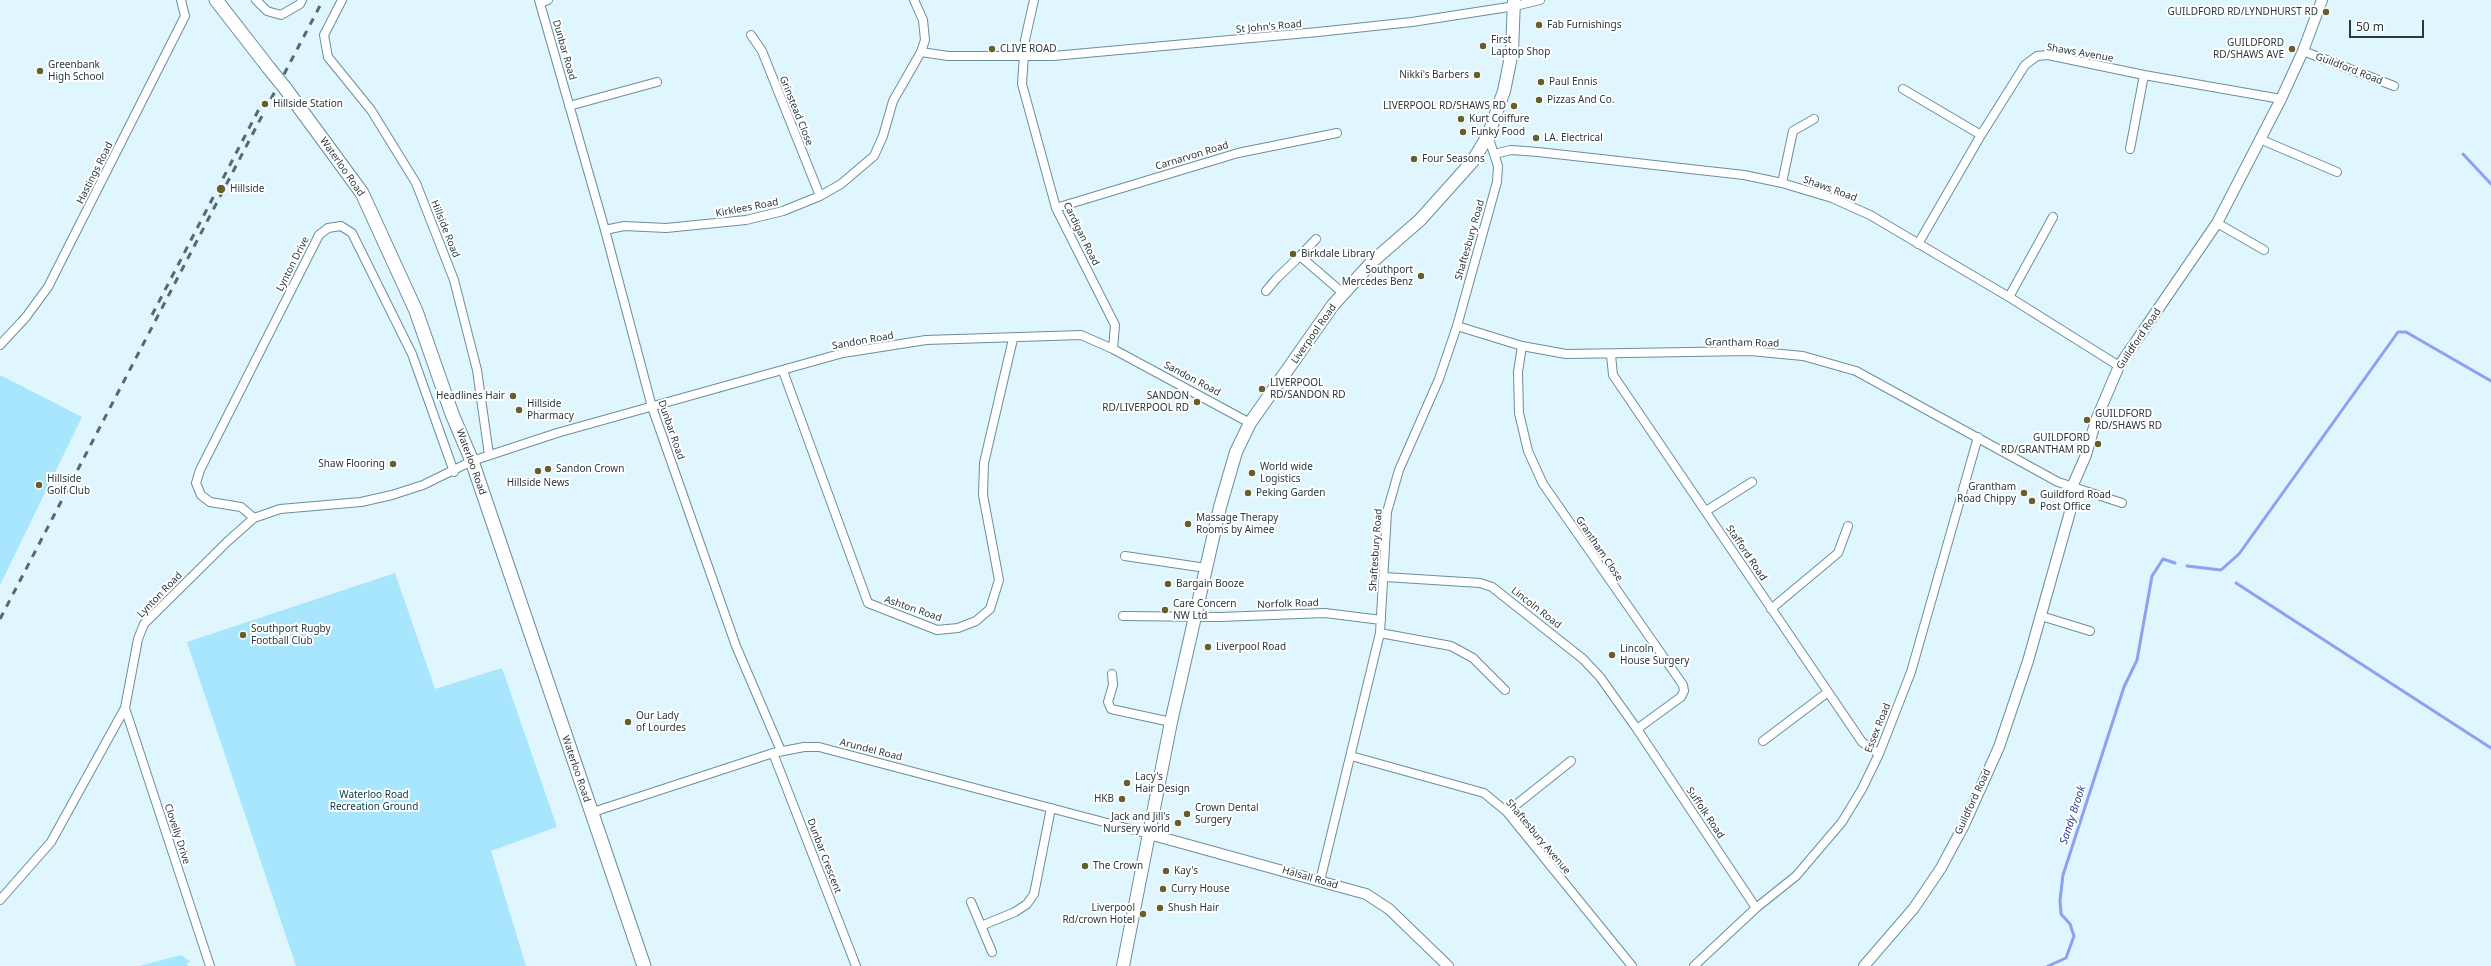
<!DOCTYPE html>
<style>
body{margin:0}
#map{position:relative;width:2491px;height:966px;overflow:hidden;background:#dff6ff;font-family:"Noto Sans",sans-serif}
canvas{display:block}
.scale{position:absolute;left:2349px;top:20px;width:75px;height:18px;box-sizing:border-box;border:2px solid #29383d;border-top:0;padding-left:5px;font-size:12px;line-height:14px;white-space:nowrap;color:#29383d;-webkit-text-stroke:3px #fff;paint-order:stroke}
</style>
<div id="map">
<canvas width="2491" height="966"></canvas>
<div class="scale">50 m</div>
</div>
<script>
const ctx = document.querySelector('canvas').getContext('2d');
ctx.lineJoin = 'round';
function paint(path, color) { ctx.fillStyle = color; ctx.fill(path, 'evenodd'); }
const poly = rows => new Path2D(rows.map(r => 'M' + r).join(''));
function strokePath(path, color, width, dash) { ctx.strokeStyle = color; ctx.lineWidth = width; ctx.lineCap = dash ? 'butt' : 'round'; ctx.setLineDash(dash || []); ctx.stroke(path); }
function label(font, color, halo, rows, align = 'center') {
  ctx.font = font + ' "Noto Sans",sans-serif'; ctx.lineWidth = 4; ctx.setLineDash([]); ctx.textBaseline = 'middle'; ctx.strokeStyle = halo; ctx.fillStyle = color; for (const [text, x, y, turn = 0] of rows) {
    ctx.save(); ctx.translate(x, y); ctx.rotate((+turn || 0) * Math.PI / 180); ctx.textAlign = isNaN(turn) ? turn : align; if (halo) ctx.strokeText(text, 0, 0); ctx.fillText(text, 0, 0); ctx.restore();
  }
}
paint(poly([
 [0,375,82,417,0,585],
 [395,573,435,689,502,668,557,827,491,851,526,966,296,966,187,642],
 [181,955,191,962,187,963,188,966,139,966]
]), '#a7e6fd');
strokePath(poly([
 [2463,154,2491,184],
 [2187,566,2221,570,2239,554,2398,332,2406,332,2491,381],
 [2236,583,2491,748],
 [2048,966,2066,958,2074,936,2070,924,2061,914,2060,900,2063,875,2124,687,2137,660,2152,576,2163,559,2175,563]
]), '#8ca1f1', 3);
const minor = poly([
 [256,0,267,11,281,15,300,4,302,0],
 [342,0,324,35,328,57,371,110,416,183,454,280,477,370,489,455],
 [539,0,605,230,652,407,736,646,781,751],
 [1034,0,1025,40,1022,84,1056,208,1115,325,1113,349],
 [540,3,548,0],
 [751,35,762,51,820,196],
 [2303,51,2394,86],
 [921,52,948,56,1053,56,1318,32,1412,22,1515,6,1540,0],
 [1903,89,1981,135],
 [569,106,657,82],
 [2262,140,2337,172],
 [2130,149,2144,75],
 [1494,154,1511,150,1538,152,1744,175,1782,183,1832,198,1870,215,2009,297,2119,366],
 [1782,183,1793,131,1814,119],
 [1056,208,1238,153,1337,133],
 [2217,223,2264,250],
 [605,230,624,226,666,228,746,220,783,211,820,196,841,184,874,156,883,136,893,101,921,52,925,40,923,20,914,0],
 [1918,244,1981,135,2025,65,2037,56,2048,55,2144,75,2281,99],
 [1300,256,1316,239],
 [1266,291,1277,278,1300,256,1344,294],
 [2009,297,2053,217],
 [1457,326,1522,346,1566,354,1750,351,1803,356,1856,371,2058,482,2122,503],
 [0,345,26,317,48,287,185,16,181,0],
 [1522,346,1518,372,1519,413,1528,451,1543,484,1683,685,1684,691,1681,697,1637,729],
 [1611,355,1613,375,1862,742,1879,754],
 [783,371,868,603,937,630,958,628,976,621,990,609,999,580,983,495,984,463,1013,339],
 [1706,511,1752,482],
 [254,518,241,507,210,502,201,495,196,483,200,470,319,235,328,228,341,226,352,233,412,354,454,472],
 [1125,556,1206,568],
 [1385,577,1480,583,1492,587,1583,659,1600,677,1637,729,1756,908],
 [1771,609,1838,553,1848,526],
 [1123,616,1220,617,1325,613,1381,620],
 [2041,616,2090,631],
 [1380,633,1451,646,1473,658,1505,690],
 [1112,674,1113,685,1108,702,1111,709,1171,722],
 [125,708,210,966],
 [1763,741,1828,692],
 [773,753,856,966],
 [1351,756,1484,793,1507,812,1632,966],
 [1507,812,1571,761],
 [590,813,773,753,804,747,819,747,1149,834],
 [1320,881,1380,633,1387,512,1399,470,1439,379,1457,326,1497,182,1498,166,1488,136],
 [0,900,51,842,125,708,138,639,144,624,228,541,254,518,280,509,361,502,392,495,423,485,472,461,557,433,843,353,926,340,1081,335,1113,349,1250,423],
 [971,902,992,952],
 [981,926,1015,912,1027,904,1034,894,1051,808],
 [1694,966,1756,908,1796,876,1842,822,1862,789,1879,754,1911,672,1978,437]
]);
const tertiary = poly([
 [1149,834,1366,894,1389,909,1448,966],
 [1864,966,1914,908,1941,868,1964,825,1999,747,2028,661,2070,512,2072,487,2086,455,2096,420,2119,366,2217,223,2281,99,2303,51,2322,0]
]);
const primary = poly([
 [1123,966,1171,722,1220,507,1236,452,1250,423,1333,305,1373,261,1420,220,1472,162,1488,136,1504,91,1512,52,1514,0]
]);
const trunk = poly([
 [216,0,268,67],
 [285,88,362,193,416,311,452,414,472,461,644,966]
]);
strokePath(minor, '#6b8e9b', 10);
strokePath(tertiary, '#6b8e9b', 12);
strokePath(primary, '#6b8e9b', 14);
strokePath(trunk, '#6b8e9b', 15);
strokePath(minor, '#fff', 8);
strokePath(tertiary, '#fff', 10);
strokePath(primary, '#fff', 12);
strokePath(trunk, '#fff', 13);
strokePath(poly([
 [271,99,323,0],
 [152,315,259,109],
 [0,619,263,114]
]), '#57686f', 3, [7, 7]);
const trunkBridge = poly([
 [268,67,285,88]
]);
strokePath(trunkBridge, '#6b8e9b', 15, []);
strokePath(trunkBridge, '#fff', 13);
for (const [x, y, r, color] of [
 [2326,12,4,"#665f2c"],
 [1539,25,4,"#665f2c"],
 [1483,46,4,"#665f2c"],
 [992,49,4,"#665f2c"],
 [2292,49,4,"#665f2c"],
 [40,71,4,"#665f2c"],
 [1477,75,4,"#665f2c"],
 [1541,82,4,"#665f2c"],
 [1539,100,4,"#665f2c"],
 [265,104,4,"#665f2c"],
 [1514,106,4,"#665f2c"],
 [1461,119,4,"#665f2c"],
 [1463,132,4,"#665f2c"],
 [1536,138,4,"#665f2c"],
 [1414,159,4,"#665f2c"],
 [221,189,5,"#665f2c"],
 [1293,254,4,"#665f2c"],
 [1421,276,4,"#665f2c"],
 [1262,389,4,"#665f2c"],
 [513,396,4,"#665f2c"],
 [1197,402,4,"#665f2c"],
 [519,410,4,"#665f2c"],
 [2087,420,4,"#665f2c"],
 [2098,444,4,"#665f2c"],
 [393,464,4,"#665f2c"],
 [548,469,4,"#665f2c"],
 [538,471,4,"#665f2c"],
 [1252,473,4,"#665f2c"],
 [39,485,4,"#665f2c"],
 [1248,493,4,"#665f2c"],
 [2024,493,4,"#665f2c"],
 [2032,501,4,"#665f2c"],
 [1188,524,4,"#665f2c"],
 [1168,584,4,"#665f2c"],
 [1165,610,4,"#665f2c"],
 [243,635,4,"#665f2c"],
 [1208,647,4,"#665f2c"],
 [1612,655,4,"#665f2c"],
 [628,722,4,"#665f2c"],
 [1127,783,4,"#665f2c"],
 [1122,799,4,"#665f2c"],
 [1187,814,4,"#665f2c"],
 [1178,823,4,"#665f2c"],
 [1085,866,4,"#665f2c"],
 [1166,871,4,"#665f2c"],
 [1163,889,4,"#665f2c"],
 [1160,908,4,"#665f2c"],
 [1143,914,4,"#665f2c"]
]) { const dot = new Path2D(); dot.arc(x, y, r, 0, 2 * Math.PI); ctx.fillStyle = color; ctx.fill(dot); strokePath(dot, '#fff', 1.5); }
label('10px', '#29383d', '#fff', [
 ["GUILDFORD RD/LYNDHURST RD",2318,12,"right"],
 ["Fab Furnishings",1547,25],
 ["First",1491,40],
 ["Laptop Shop",1491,52],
 ["GUILDFORD",2284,43,"right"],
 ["RD/SHAWS AVE",2284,55,"right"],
 ["CLIVE ROAD",1000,49],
 ["Greenbank",48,65],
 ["High School",48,77],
 ["Nikki's Barbers",1469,75,"right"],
 ["Paul Ennis",1549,82],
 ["Pizzas And Co.",1547,100],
 ["Hillside Station",273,104],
 ["LIVERPOOL RD/SHAWS RD",1506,106,"right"],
 ["Kurt Coiffure",1469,119],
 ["Funky Food",1471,132],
 ["LA. Electrical",1544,138],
 ["Four Seasons",1422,159],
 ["Hillside",230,189],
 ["Birkdale Library",1301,254],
 ["Southport",1413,270,"right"],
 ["Mercedes Benz",1413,282,"right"],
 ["LIVERPOOL",1270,383],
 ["RD/SANDON RD",1270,395],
 ["Headlines Hair",505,396,"right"],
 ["SANDON",1189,396,"right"],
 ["RD/LIVERPOOL RD",1189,408,"right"],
 ["Hillside",527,404],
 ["Pharmacy",527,416],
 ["GUILDFORD",2095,414],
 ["RD/SHAWS RD",2095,426],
 ["GUILDFORD",2090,438,"right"],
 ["RD/GRANTHAM RD",2090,450,"right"],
 ["Shaw Flooring",385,464,"right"],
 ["World wide",1260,467],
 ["Logistics",1260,479],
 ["Sandon Crown",556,469],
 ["Hillside",47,479],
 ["Golf Club",47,491],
 ["Hillside News",538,483,"center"],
 ["Grantham",2016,487,"right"],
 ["Road Chippy",2016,499,"right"],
 ["Peking Garden",1256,493],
 ["Guildford Road",2040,495],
 ["Post Office",2040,507],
 ["Massage Therapy",1196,518],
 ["Rooms by Aimee",1196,530],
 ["Bargain Booze",1176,584],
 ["Care Concern",1173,604],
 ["NW Ltd",1173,616],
 ["Southport Rugby",251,629],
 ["Football Club",251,641],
 ["Liverpool Road",1216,647],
 ["Lincoln",1620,649],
 ["House Surgery",1620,661],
 ["Our Lady",636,716],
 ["of Lourdes",636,728],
 ["Lacy's",1135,777],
 ["Hair Design",1135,789],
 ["HKB",1114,799,"right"],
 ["Crown Dental",1195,808],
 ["Surgery",1195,820],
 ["Jack and Jill's",1170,817,"right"],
 ["Nursery world",1170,829,"right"],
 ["The Crown",1093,866],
 ["Kay's",1174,871],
 ["Curry House",1171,889],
 ["Liverpool",1135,908,"right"],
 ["Rd/crown Hotel",1135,920,"right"],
 ["Shush Hair",1168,908]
], 'left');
label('10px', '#29383d', '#fff', [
 ["St John's Road",1269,27,-5],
 ["Dunbar Road",564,50,74],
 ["Shaws Avenue",2080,53,10],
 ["Guildford Road",2349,69,21],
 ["Grinstead Close",796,111,68],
 ["Carnarvon Road",1192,156,-17],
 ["Waterloo Road",342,167,55],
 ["Hastings Road",95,173,-63],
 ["Shaws Road",1830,189,20],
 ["Kirklees Road",747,208,-11],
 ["Hillside Road",445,229,68],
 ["Cardigan Road",1081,234,64],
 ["Shaftesbury Road",1470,240,-74],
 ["Lynton Drive",293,264,-63],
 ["Liverpool Road",1314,334,-55],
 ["Guildford Road",2139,339,-56],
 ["Sandon Road",863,341,-10],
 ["Grantham Road",1742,343,1],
 ["Sandon Road",1192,379,28],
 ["Dunbar Road",671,430,71],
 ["Waterloo Road",471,462,70],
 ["Grantham Close",1599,549,56],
 ["Shaftesbury Road",1376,550,-86],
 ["Stafford Road",1746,553,56],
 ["Lynton Road",160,595,-46],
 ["Norfolk Road",1288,604,-2],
 ["Lincoln Road",1536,608,38],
 ["Ashton Road",913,609,19],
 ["Essex Road",1878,728,-68],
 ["Arundel Road",871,750,14],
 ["Waterloo Road",576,769,71],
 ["Guildford Road",1973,802,-65],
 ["Suffolk Road",1705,813,56],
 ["Clovelly Drive",177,834,72],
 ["Shaftesbury Avenue",1538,837,50],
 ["Dunbar Crescent",824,856,69],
 ["Halsall Road",1310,878,16]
]);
label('10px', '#013949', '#fff', [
 ["Waterloo Road",374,795],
 ["Recreation Ground",374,807]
]);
label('italic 11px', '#33419c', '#fff', [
 ["Sandy Brook",2073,815,-72]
]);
</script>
